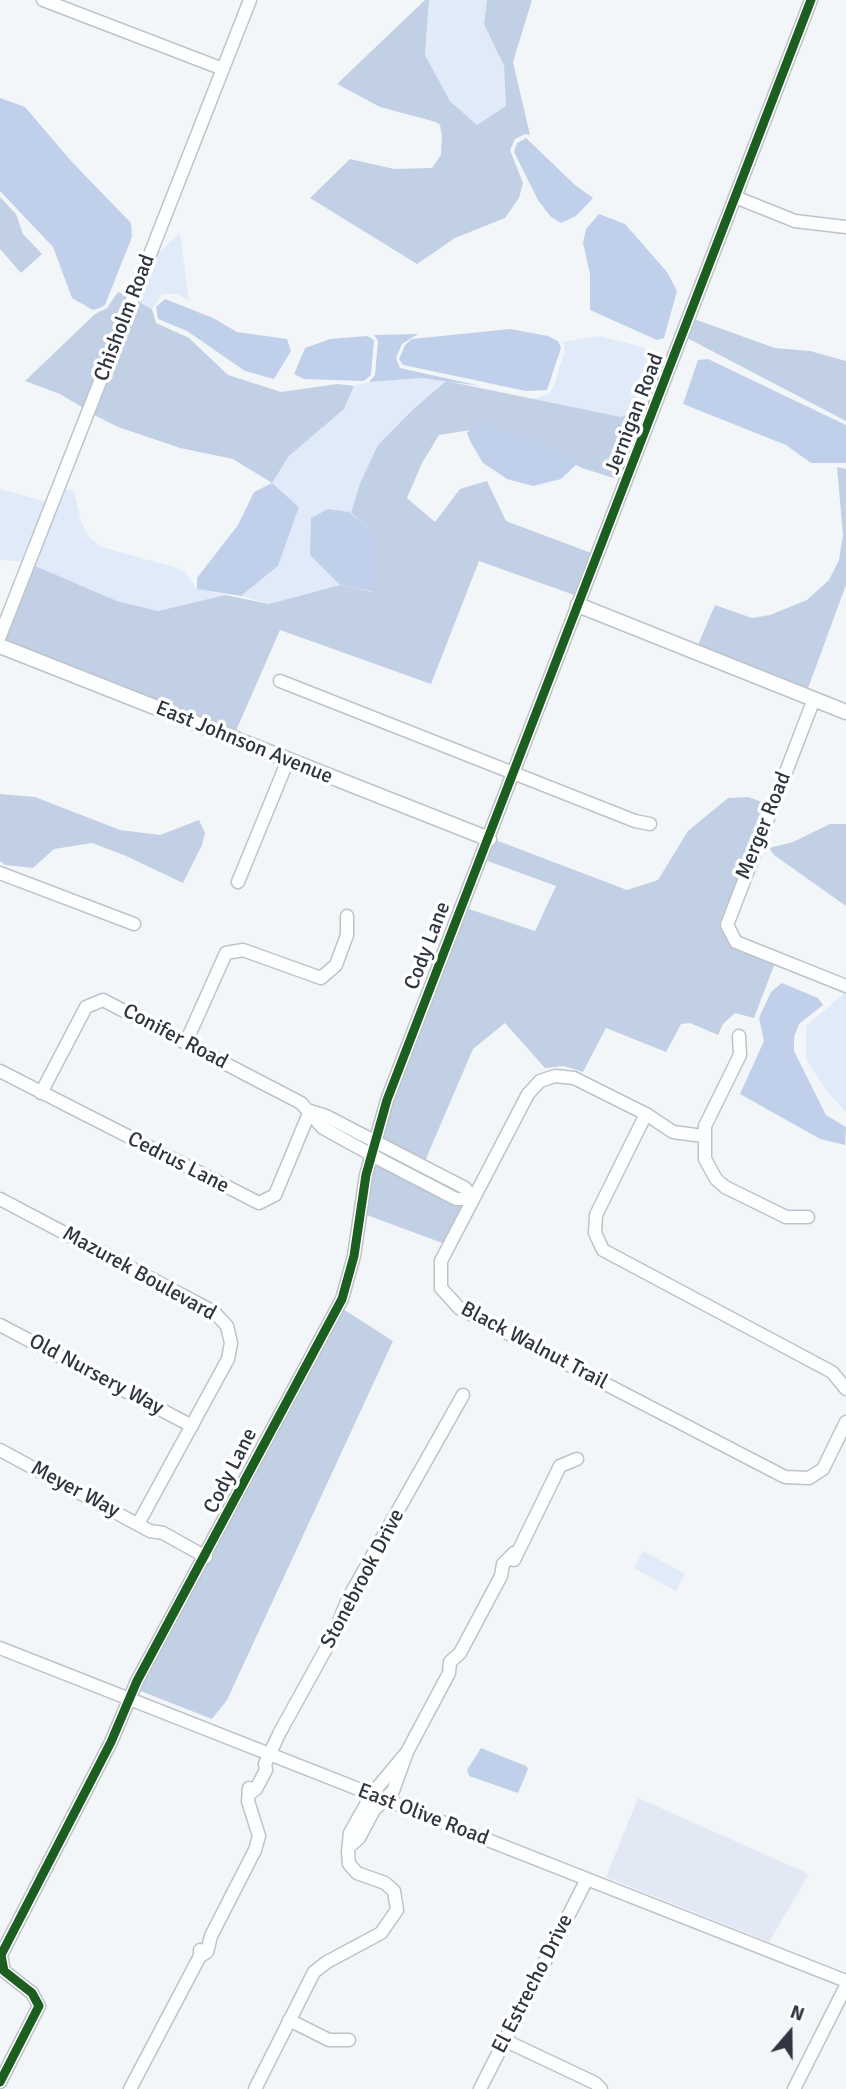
<!DOCTYPE html>
<style>
body{margin:0}
#map{position:relative;width:846px;height:2089px;overflow:hidden;background:#f3f6f9;font-family:Signika,sans-serif}
canvas{display:block}
.north{position:absolute;left:755px;top:1998px;width:70px;height:70px;-webkit-text-stroke:5px #fff;paint-order:stroke;rotate:20deg;font-size:19px;font-weight:700;line-height:28px;text-align:center;color:#2f3541}
.north::after{content:'';display:block;margin:auto;width:24px;height:32px;background:#2f3541;clip-path:polygon(50% 0,100% 100%,50% 72%,0 100%)}
</style>
<div id="map">
<canvas width="846" height="2089"></canvas>
<div class="north">N</div>
</div>
<script>
const ctx = document.querySelector('canvas').getContext('2d');
ctx.lineJoin = 'round';
function paint(path, color) { ctx.fillStyle = color; ctx.fill(path, 'evenodd'); }
const poly = rows => new Path2D(rows.map(r => 'M' + r).join(''));
function strokePath(path, color, width, dash) { ctx.strokeStyle = color; ctx.lineWidth = width; ctx.lineCap = dash ? 'butt' : 'round'; ctx.setLineDash(dash || []); ctx.stroke(path); }
function label(font, color, halo, rows, align = 'center') {
  ctx.font = font + ' Signika,sans-serif'; ctx.lineWidth = 7; ctx.setLineDash([]); ctx.textBaseline = 'middle'; ctx.strokeStyle = halo; ctx.fillStyle = color; for (const [text, x, y, turn = 0] of rows) {
    ctx.save(); ctx.translate(x, y); ctx.rotate((+turn || 0) * Math.PI / 180); ctx.textAlign = isNaN(turn) ? turn : align; if (halo) ctx.strokeText(text, 0, 0); ctx.fillText(text, 0, 0); ctx.restore();
  }
}
paint(poly([
 [638,1798,809,1874,769,1942,606,1877]
]), '#e3e9f4');
paint(poly([
 [429,0,487,0,484,24,504,66,506,107,477,125,450,101,425,55],
 [180,233,189,301,177,294,162,294,152,309,137,301,153,258],
 [599,336,642,347,667,367,656,397,622,417,530,400,548,394,554,386,565,349,563,342],
 [421,378,446,381,410,411,378,445,360,483,351,513,328,509,310,555,340,585,269,604,241,596,278,566,299,507,272,483,289,456,344,409,354,386,369,382],
 [63,488,74,491,81,521,89,537,102,547,177,568,186,573,196,588,225,595,158,611,117,601,33,565],
 [0,489,48,502,24,562,0,560],
 [846,992,846,1112,828,1093,806,1059,806,1026],
 [643,1551,685,1574,676,1591,634,1568]
]), '#e1eaf9');
paint(poly([
 [425,0,429,0,425,55,450,101,477,125,506,106,504,66,484,24,487,0,532,0,513,62,530,135,525,134,515,139,510,150,523,183,519,198,505,218,455,238,417,264,310,198,350,159,394,169,432,168,441,155,442,136,440,125,436,122,380,107,337,84],
 [0,197,16,214,23,234,42,254,21,273,0,249],
 [118,292,129,297,85,409,60,394,25,381,95,314,107,308],
 [137,301,152,309,156,323,189,338,228,375,281,392,337,384,354,386,344,409,289,456,272,483,233,459,180,448,118,427,92,414],
 [694,319,775,348,810,351,846,361,846,421,687,338],
 [446,381,621,417,656,397,623,481,582,468,576,465,572,457,471,430,439,435,422,463,407,498,435,522,460,489,487,481,506,521,594,554,577,596,479,561,431,684,280,630,235,733,3,642,33,565,117,601,158,611,225,595,269,604,340,585,372,592,367,527,351,513,360,483,378,445,411,411],
 [837,467,846,469,846,585,807,691,697,647,715,605,752,618,770,615,807,600,829,580,839,560,843,535],
 [0,794,35,797,120,830,160,835,199,820,205,833,202,845,183,883,126,856,92,843,54,849,33,868,5,865,0,861],
 [748,797,768,804,733,889,722,927,724,935,734,947,775,963,754,1018,735,1013,723,1024,718,1035,690,1023,681,1024,666,1052,606,1028,583,1072,564,1066,545,1068,505,1023,473,1049,425,1161,379,1138,466,908,535,931,556,886,485,860,493,839,627,890,658,880,688,831,728,798],
 [830,824,846,824,846,906,774,855,769,848,793,842],
 [373,1161,463,1204,445,1244,364,1214],
 [343,1309,393,1341,227,1700,212,1719,138,1690]
]), '#c2d0e5');
paint(poly([
 [0,98,25,107,72,162,131,223,132,237,105,305,100,308,93,310,72,298,53,247,0,191],
 [526,138,575,185,593,198,576,216,561,223,550,216,538,200,514,152,517,143],
 [599,214,625,224,667,272,677,291,664,338,657,340,590,310,590,274,583,243,586,229],
 [165,299,213,318,237,332,287,339,291,351,274,379,245,371,187,331,158,319,156,307],
 [510,329,548,336,558,341,561,348,547,390,526,391,403,365,399,359,405,345,412,339],
 [418,334,402,344,396,358,400,368,481,386,421,378,369,382,375,375,378,341,374,335],
 [367,336,374,340,371,375,364,381,304,379,294,374,305,348,330,339],
 [708,359,846,425,846,463,811,463,786,445,683,404,698,360],
 [478,420,572,457,576,465,561,479,533,486,507,479,483,463,471,443,467,433],
 [272,483,299,507,278,566,241,596,197,589,197,578,238,525,254,492],
 [328,509,349,512,367,527,376,542,373,592,340,585,310,555,311,518],
 [782,983,818,998,823,1005,799,1024,794,1037,794,1051,826,1115,846,1127,845,1145,820,1139,740,1094,764,1041,759,1018,771,992],
 [481,1748,526,1766,528,1769,518,1793,469,1776,467,1770]
]), '#c0d0eb');
const minor = poly([
 [43,0,223,69],
 [735,197,795,221,846,227],
 [0,636,250,0],
 [280,681,635,821,650,824],
 [814,699,727,925,736,942,846,986],
 [0,873,134,924],
 [238,882,288,760],
 [739,1036,740,1055,705,1126,705,1159,716,1179,725,1187,786,1217,808,1217],
 [186,1042,226,953,243,950,321,978,336,965,347,935,347,916],
 [0,1071,259,1203,275,1195,310,1111],
 [41,1093,86,1007,103,1000,301,1103,323,1128,381,1160,456,1199,473,1199],
 [310,1111,326,1116,465,1188,473,1199],
 [646,1114,596,1215,595,1233,603,1250,832,1372,846,1389],
 [703,1136,673,1132,646,1114,574,1078,555,1076,540,1081,528,1094,441,1261,441,1288,459,1308,785,1477,809,1478,823,1469,846,1422],
 [0,1199,214,1312,227,1326,231,1343,228,1359,138,1524],
 [0,1325,192,1426],
 [0,1450,150,1531,163,1533,206,1557],
 [514,1560,560,1466,577,1459],
 [0,1648,846,1981],
 [249,1794,256,1789,266,1770,265,1764,280,1732,333,1636,348,1599,463,1395],
 [350,1846,359,1838,374,1810,393,1791,407,1752,449,1673,450,1662,460,1653,501,1576,503,1564,514,1553],
 [200,1956,207,1952,211,1936,255,1850,259,1836,248,1801,249,1788],
 [289,2020,329,2040,349,2040],
 [504,2040,595,2083,601,2089],
 [0,2082,39,2006,32,1993,4,1971,1,1955,111,1742,137,1681,342,1299,354,1256,366,1175,387,1100,811,0],
 [130,2089,200,1956,200,1950],
 [255,2089,314,1972,327,1962,381,1933,397,1910,394,1891,385,1883,357,1873,349,1864,348,1852,350,1833,372,1794,407,1752],
 [480,2089,587,1879],
 [794,2089,846,1986]
]);
const major = poly([
 [578,605,846,712],
 [0,646,489,839]
]);
strokePath(minor, '#bec3ca', 15);
strokePath(major, '#bec3ca', 17);
strokePath(minor, '#fdfefe', 12);
strokePath(major, '#fdfefe', 14);
strokePath(poly([
 [0,2082,39,2006,32,1993,4,1971,1,1955,111,1742,137,1681,342,1299,354,1256,366,1175,387,1100,811,0]
]), '#1b5e20', 9);
label('21px', '#2f3541', '#fff', [
 ["Chisholm Road",125,318,-69],
 ["Jernigan Road",635,414,-69],
 ["East Johnson Avenue",244,743,22],
 ["Merger Road",764,826,-68],
 ["Cody Lane",428,946,-69],
 ["Conifer Road",175,1037,28],
 ["Cedrus Lane",178,1163,27],
 ["Mazurek Boulevard",139,1274,29],
 ["Black Walnut Trail",534,1346,28],
 ["Old Nursery Way",96,1375,28],
 ["Cody Lane",231,1471,-63],
 ["Meyer Way",75,1490,28],
 ["Stonebrook Drive",363,1579,-62],
 ["East Olive Road",423,1815,21],
 ["El Estrecho Drive",533,1984,-63]
]);
</script>
